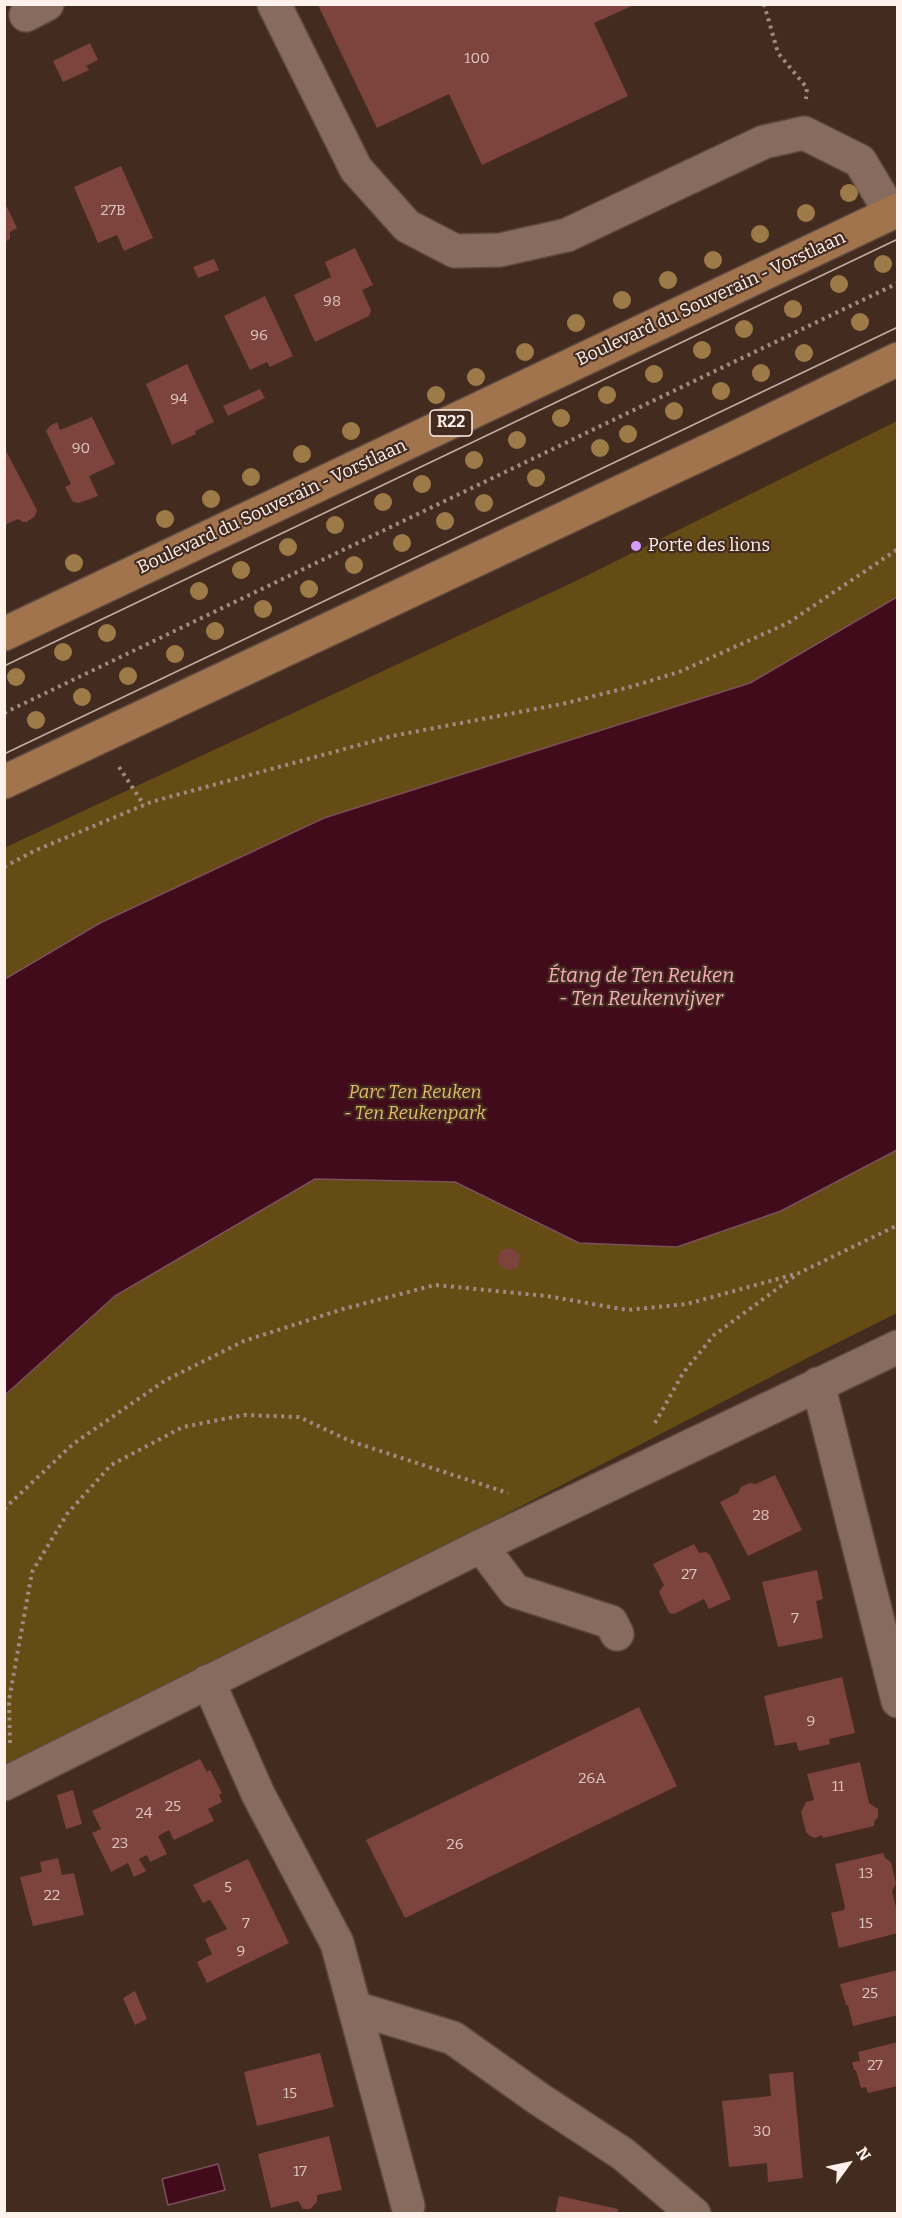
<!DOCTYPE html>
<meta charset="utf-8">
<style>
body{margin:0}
#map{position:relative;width:902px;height:2218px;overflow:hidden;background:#442b20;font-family:Bitter,serif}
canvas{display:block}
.frame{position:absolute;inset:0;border:6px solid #fff1eb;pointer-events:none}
.north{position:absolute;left:818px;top:2134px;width:60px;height:60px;-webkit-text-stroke:4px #442b20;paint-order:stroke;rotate:57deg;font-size:16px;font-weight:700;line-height:24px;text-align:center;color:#fff1eb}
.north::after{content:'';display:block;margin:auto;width:21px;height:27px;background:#fff1eb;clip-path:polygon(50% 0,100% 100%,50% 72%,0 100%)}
</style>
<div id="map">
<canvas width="902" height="2218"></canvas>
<div class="frame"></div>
<div class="north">N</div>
</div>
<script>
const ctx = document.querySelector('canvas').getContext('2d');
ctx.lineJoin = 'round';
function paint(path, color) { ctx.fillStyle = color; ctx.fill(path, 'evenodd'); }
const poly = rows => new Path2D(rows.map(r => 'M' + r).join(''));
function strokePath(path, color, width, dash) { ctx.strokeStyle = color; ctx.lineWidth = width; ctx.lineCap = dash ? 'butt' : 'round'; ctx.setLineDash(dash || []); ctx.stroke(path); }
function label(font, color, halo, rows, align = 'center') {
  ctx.font = font + ' Bitter,serif'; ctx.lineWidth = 4.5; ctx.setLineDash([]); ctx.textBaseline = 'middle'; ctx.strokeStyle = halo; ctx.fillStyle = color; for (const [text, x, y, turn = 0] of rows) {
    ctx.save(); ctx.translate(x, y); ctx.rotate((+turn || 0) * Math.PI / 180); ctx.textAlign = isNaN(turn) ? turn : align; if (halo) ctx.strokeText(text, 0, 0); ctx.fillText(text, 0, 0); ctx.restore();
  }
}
paint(poly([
 [897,421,897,1313,819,1352,5,1773,4,848,580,579]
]), '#654c14');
const water = poly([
 [897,597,897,1150,781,1211,677,1247,579,1243,455,1182,315,1179,115,1296,5,1395,5,979,100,923,324,818,750,683,897,597],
 [218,2164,225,2190,168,2205,162,2179,218,2164]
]);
paint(water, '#410b1c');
strokePath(water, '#7a505a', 1.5);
paint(poly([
 [318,5,634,5,594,23,628,96,482,165,449,94,377,128],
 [90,43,98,60,86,66,89,70,63,82,53,61],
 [121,166,153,238,124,251,117,235,98,243,74,187],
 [4,201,17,228,10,232,10,239,4,242],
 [355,248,373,285,362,290,371,310,369,316,315,342,294,295,331,277,325,262],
 [214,259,219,270,198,278,193,267],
 [265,296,293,356,270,367,267,362,250,370,224,316],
 [187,364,214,422,195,431,196,434,172,445,146,384],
 [260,389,265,398,228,416,223,406],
 [92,417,115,464,89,476,98,496,79,503,73,502,65,487,71,484,46,431,50,426,57,422,60,430],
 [4,451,6,451,37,510,35,516,27,522,23,522,18,519,4,525],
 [511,1248,521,1256,517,1268,506,1270,497,1262,501,1250],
 [775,1475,802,1530,748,1556,720,1502,738,1493,741,1487,750,1483,756,1484],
 [694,1544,699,1553,706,1552,710,1555,731,1599,709,1609,704,1599,674,1614,669,1613,659,1592,664,1585,653,1564],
 [817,1570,823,1599,816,1601,823,1638,778,1647,762,1582],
 [842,1677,855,1733,829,1739,830,1744,799,1751,796,1742,775,1746,764,1696],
 [639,1707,677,1786,405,1918,366,1840],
 [200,1759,207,1772,210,1770,222,1793,219,1795,222,1802,208,1809,214,1821,174,1840,169,1830,158,1836,167,1854,150,1862,147,1855,139,1859,146,1871,134,1877,128,1863,111,1872,92,1833,101,1829,92,1811],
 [860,1762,869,1803,878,1809,878,1817,874,1822,874,1826,823,1838,822,1835,815,1838,810,1836,806,1832,801,1812,806,1802,814,1800,807,1774],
 [73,1790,82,1824,66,1829,57,1795],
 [883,1853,885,1858,891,1862,896,1884,892,1891,898,1915,898,1933,839,1948,831,1913,844,1910,845,1907,835,1864],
 [58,1858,62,1875,74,1873,84,1915,33,1926,20,1877,42,1872,40,1862],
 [248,1859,289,1943,207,1983,197,1962,212,1954,205,1939,227,1929,210,1900,203,1903,193,1885],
 [898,1970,898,2015,853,2026,848,2005,846,2005,840,1984],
 [135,1991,147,2019,135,2025,123,1998],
 [898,2042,898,2086,868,2093,866,2087,861,2088,856,2070,854,2070,852,2062,860,2061,858,2052],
 [320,2053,334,2107,257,2126,244,2072],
 [793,2072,803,2178,768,2182,767,2163,729,2167,722,2101,771,2096,769,2074],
 [329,2136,342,2190,317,2195,317,2202,310,2209,303,2209,298,2201,271,2208,258,2154],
 [559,2196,618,2209,617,2214,555,2214]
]), '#7d433d');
const minor = poly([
 [274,4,356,169,407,226,455,251,500,250,567,235,764,142,804,133,860,161,891,213],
 [26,15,47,4],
 [818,1384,898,1701],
 [481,1546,515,1591,611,1622,617,1634],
 [208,1681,258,1794,337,1943,408,2206],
 [4,1784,481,1546,898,1347],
 [355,2008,453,2038,539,2099,623,2154,694,2214]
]);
const major = poly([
 [4,634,898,210],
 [4,782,733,439,898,359]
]);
strokePath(minor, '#5c483e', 36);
strokePath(major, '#5c483e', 36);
strokePath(poly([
 [764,4,778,53,807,88,806,99],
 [4,713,898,283],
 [119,767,144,805],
 [4,867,34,851,151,802,392,736,562,704,630,687,679,672,788,623,898,549],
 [655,1423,683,1373,714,1335,796,1275],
 [4,1509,73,1444,166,1380,244,1341,343,1309,435,1285,547,1296,627,1310,687,1304,799,1273,898,1225],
 [10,1743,9,1700,32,1572,67,1514,111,1465,183,1427,244,1415,299,1417,350,1441,508,1493]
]), '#9f8b82', 4, [3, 4.5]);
strokePath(minor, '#876b5e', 33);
strokePath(major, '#a1744d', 33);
strokePath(poly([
 [4,666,898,239],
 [4,754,898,327]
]), '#c1afa7', 1.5);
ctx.fillStyle = '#9d7b48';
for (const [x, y] of [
 [849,193],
 [806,213],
 [760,234],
 [713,260],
 [883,264],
 [668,280],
 [839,284],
 [622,300],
 [793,309],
 [860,322],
 [576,323],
 [744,329],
 [702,350],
 [525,352],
 [804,353],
 [761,373],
 [654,374],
 [476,377],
 [721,391],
 [436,395],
 [607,395],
 [674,411],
 [561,418],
 [351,431],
 [628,434],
 [517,440],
 [600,448],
 [302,454],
 [474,460],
 [251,477],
 [536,478],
 [422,484],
 [211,499],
 [383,502],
 [484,503],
 [165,519],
 [445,521],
 [335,525],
 [402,543],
 [288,547],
 [74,563],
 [354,565],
 [241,570],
 [309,589],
 [199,591],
 [263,609],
 [215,631],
 [107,633],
 [63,652],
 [175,654],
 [128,676],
 [16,677],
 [82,697],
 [36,720]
]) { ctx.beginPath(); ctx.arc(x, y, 9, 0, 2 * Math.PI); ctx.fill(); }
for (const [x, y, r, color] of [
 [636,546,6,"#d49cfc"]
]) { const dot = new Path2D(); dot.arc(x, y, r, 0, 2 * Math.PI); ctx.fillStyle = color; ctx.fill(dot); strokePath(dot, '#442b20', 2); }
label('15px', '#dec6c0', null, [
 ["100",477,59],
 ["27B",113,211],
 ["98",332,302],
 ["96",259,336],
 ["94",179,400],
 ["90",81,449],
 ["28",761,1516],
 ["27",689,1575],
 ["7",795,1619],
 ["9",811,1722],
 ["26A",592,1779],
 ["11",838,1787],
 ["25",173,1807],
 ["24",144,1814],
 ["23",120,1844],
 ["26",455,1845],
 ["13",866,1874],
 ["5",228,1888],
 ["22",52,1896],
 ["7",246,1924],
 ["15",866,1924],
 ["9",241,1952],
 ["25",870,1994],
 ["27",875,2066],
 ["15",290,2094],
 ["30",762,2132],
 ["17",300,2172]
]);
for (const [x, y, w] of [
 [451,423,42]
]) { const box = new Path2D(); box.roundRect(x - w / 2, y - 13, w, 26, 4.5); ctx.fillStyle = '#442b20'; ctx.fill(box); strokePath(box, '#fff1eb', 1.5); }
label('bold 16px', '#fff1eb', null, [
 ["R22",451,423]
]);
label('18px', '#fff1eb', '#442b20', [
 ["Boulevard du Souverain - Vorstlaan",711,299,-25],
 ["Boulevard du Souverain - Vorstlaan",272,507,-25]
]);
label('18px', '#fff1eb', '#442b20', [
 ["Porte des lions",648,546]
], 'left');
label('italic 18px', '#e5bc69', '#442b20', [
 ["Parc Ten Reuken",415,1093],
 ["- Ten Reukenpark",415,1114]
]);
label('italic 20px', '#f8adbb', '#442b20', [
 ["Étang de Ten Reuken",641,976],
 ["- Ten Reukenvijver",641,999]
]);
</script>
